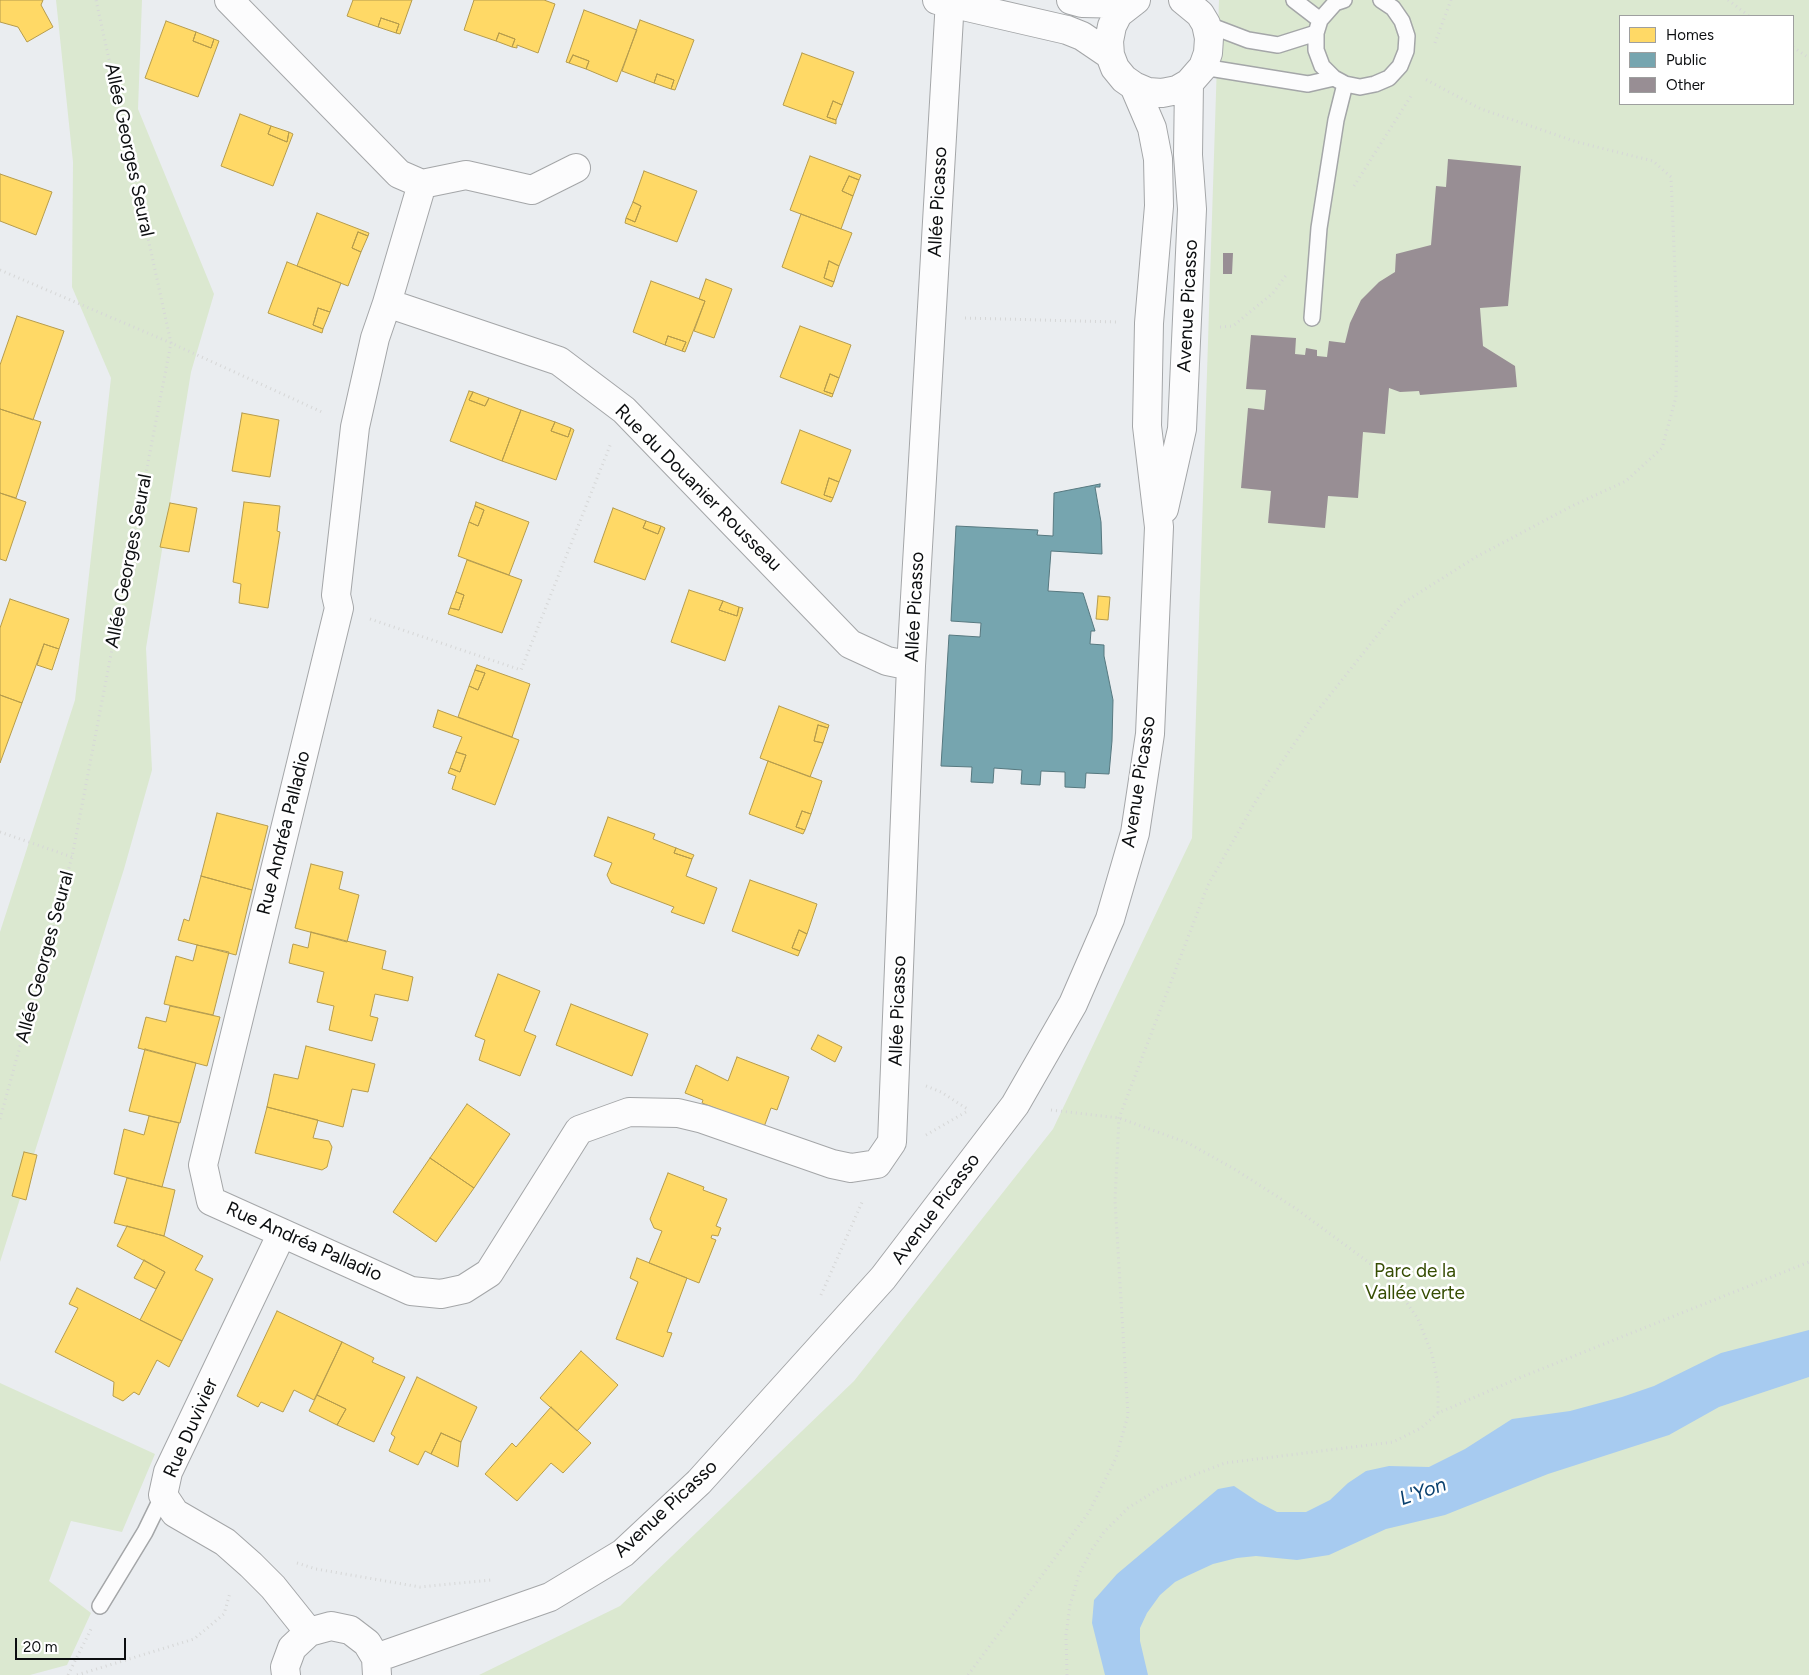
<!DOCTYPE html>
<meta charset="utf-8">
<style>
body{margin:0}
#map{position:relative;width:1809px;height:1675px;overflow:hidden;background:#eaedf0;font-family:Figtree,sans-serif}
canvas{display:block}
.legend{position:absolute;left:1619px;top:15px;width:175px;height:90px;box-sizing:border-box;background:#fff;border:1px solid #9e9f9f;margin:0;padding:6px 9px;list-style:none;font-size:15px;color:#0c0e10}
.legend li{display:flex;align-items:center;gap:10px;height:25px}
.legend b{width:25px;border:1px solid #9e9f9f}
.scale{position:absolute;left:15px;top:1638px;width:111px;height:22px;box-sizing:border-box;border:2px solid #0c0e10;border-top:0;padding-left:6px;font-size:15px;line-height:18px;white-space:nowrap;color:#0c0e10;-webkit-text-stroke:4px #fff;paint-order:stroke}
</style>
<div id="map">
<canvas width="1809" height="1675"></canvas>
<ul class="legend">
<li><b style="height:14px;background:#ffd966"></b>Homes</li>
<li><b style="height:14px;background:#76a5af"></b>Public</li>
<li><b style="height:14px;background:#988e94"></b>Other</li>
</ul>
<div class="scale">20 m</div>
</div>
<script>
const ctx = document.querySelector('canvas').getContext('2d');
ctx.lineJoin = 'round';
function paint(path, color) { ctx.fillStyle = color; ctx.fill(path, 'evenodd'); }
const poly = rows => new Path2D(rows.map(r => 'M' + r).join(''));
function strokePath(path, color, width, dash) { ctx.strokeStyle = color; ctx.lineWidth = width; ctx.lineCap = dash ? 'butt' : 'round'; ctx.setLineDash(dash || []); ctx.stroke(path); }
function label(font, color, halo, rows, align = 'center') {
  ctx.font = font + ' Figtree,sans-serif'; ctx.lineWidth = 5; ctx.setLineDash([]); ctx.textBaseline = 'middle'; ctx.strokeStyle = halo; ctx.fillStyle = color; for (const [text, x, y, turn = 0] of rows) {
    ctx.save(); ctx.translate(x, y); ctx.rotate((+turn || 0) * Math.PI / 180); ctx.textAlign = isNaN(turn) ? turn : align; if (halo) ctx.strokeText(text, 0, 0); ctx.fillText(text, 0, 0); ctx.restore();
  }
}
paint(poly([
 [56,0,142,0,138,109,214,294,191,372,146,648,152,770,124,869,0,1262,0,932,75,700,111,378,72,287,73,162],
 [1219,0,1809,0,1809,1675,479,1675,620,1606,854,1381,1053,1129,1192,838],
 [1620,16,1793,16,1793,104,1620,104],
 [0,1383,155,1454,122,1532,71,1521,49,1581,91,1613,67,1665,30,1675,0,1675]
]), '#dbe8d0');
paint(poly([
 [1809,1330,1809,1377,1719,1407,1669,1435,1548,1474,1445,1515,1386,1529,1329,1555,1297,1560,1256,1556,1237,1558,1213,1564,1187,1576,1175,1582,1160,1595,1147,1613,1140,1628,1140,1641,1148,1675,1105,1675,1092,1623,1094,1600,1117,1574,1218,1489,1234,1486,1258,1502,1277,1512,1306,1512,1330,1500,1348,1483,1366,1471,1389,1466,1429,1467,1465,1449,1512,1419,1570,1411,1622,1397,1654,1386,1721,1353]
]), '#a7cbf0');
const homes = poly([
 [0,0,43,0,41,5,53,27,27,42,18,27,0,22,0,0],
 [353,0,412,0,400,34,396,33,399,24,381,18,378,27,347,16,353,0],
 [474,0,544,0,555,4,538,53,517,45,517,48,512,47,515,39,499,33,496,41,464,30,474,0],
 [584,10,637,30,617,82,586,69,589,61,573,55,569,63,566,62,584,10],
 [381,18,399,24,396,33,378,27,381,18],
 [640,20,694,40,675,90,671,89,674,80,657,74,654,83,622,71,640,20],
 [166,21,196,32,193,41,211,48,214,39,219,41,198,97,145,78,166,21],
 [196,32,214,39,211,48,193,41,196,32],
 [499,33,515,39,512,47,496,41,499,33],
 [802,53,854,72,842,105,833,101,827,117,836,120,836,124,783,105,802,53],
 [573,55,589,61,586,69,569,63,573,55],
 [657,74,674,80,671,89,654,83,657,74],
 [833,101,842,105,836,120,827,117,833,101],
 [240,114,271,126,268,134,287,142,289,132,293,134,273,186,221,166,240,114],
 [271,126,289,132,287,142,268,134,271,126],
 [810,156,861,175,859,180,849,176,842,191,853,196,841,229,790,210,810,156],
 [644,171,697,191,677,242,625,223,626,218,635,222,641,206,633,202,644,171],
 [0,174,52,192,36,235,0,221,0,174],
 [849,176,859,180,853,196,842,191,849,176],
 [633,202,641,206,635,222,626,218,633,202],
 [317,213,369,233,368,236,358,232,352,248,361,252,348,286,297,266,317,213],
 [801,214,852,233,839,266,829,261,824,278,834,282,832,287,782,267,801,214],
 [358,232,368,236,361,252,352,248,358,232],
 [829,261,839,266,834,282,824,278,829,261],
 [287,262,341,283,330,312,318,308,313,325,323,329,322,333,268,313,287,262],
 [706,279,732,289,714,338,694,331,705,301,699,299,706,279],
 [651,281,705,301,685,352,682,351,686,342,668,336,665,345,633,332,651,281],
 [318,308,330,312,323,329,313,325,318,308],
 [17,316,64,331,33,420,0,409,0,365,17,316],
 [800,326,851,345,839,378,830,374,824,391,833,394,832,397,780,377,800,326],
 [668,336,686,342,682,351,665,345,668,336],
 [830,374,839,378,833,394,824,391,830,374],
 [469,391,473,392,469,400,485,406,489,398,521,410,502,461,450,441,469,391],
 [473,392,489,398,485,406,469,400,473,392],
 [0,409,41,422,16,498,0,493,0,409],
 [521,410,555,422,551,431,568,437,571,428,574,430,556,480,502,461,521,410],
 [242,413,279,420,270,477,232,471,242,413],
 [555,422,571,428,568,437,551,431,555,422],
 [800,430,851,450,839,482,829,478,824,495,833,498,831,502,781,483,800,430],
 [829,478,839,482,833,498,824,495,829,478],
 [0,493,26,502,6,561,0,559,0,493],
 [244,502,280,506,277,531,280,532,268,608,239,603,241,584,233,582,244,502],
 [476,502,529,522,509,575,458,556,469,522,478,526,484,510,475,506,476,502],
 [170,503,197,508,189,552,160,547,170,503],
 [475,506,484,510,478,526,469,522,475,506],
 [613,508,646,521,643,528,658,534,661,526,665,528,645,580,594,562,613,508],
 [646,521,661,526,658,534,643,528,646,521],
 [467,560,522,580,502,633,448,614,450,608,459,610,464,595,456,592,467,560],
 [689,590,723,601,719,610,737,616,739,607,743,608,725,661,671,642,689,590],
 [456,592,464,595,459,610,450,608,456,592],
 [1098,596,1110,597,1108,620,1096,619,1098,596],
 [10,599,69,619,59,649,44,644,22,703,0,695,0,628,10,599],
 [723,601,739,607,737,616,719,610,723,601],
 [44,644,59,649,52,670,37,665,44,644],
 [477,665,530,684,512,737,458,717,469,686,478,690,485,673,475,670,477,665],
 [475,670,485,673,478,690,469,686,475,670],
 [0,695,22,703,0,763,0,695],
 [779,706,829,725,828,728,818,725,814,741,823,743,810,777,760,758,779,706],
 [438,710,519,740,495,805,452,789,456,776,448,773,450,768,460,772,466,755,456,752,462,737,433,727,438,710],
 [818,725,828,728,823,743,814,741,818,725],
 [456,752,466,755,460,772,450,768,456,752],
 [768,761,822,781,811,814,802,811,796,827,805,830,803,834,749,814,768,761],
 [802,811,811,814,805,830,796,827,802,811],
 [217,813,268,826,252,890,201,876,217,813],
 [608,817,655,834,653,839,676,848,674,853,692,859,686,876,717,888,704,924,671,912,674,907,611,883,607,875,612,863,594,856,608,817],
 [676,848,694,855,692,859,674,853,676,848],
 [311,864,343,872,339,889,359,895,347,942,295,928,311,864],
 [201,876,252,890,236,955,178,940,184,919,189,921,201,876],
 [750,880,817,904,807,934,799,930,792,948,800,951,798,956,732,931,750,880],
 [799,930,807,934,800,951,792,948,799,930],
 [311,932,386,951,382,969,413,977,408,1001,375,994,370,1016,378,1018,372,1041,329,1030,334,1006,317,1002,324,972,289,963,293,944,308,948,311,932],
 [197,945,229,952,213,1015,164,1004,176,956,193,961,197,945],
 [498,974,540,991,524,1031,536,1036,520,1076,479,1060,485,1040,475,1036,498,974],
 [571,1004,648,1034,632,1076,556,1045,571,1004],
 [170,1006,220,1017,207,1066,138,1048,146,1017,166,1022,170,1006],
 [818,1035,842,1047,835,1062,811,1049,818,1035],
 [306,1046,375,1064,368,1092,352,1089,343,1127,267,1107,274,1074,298,1079,306,1046],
 [145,1049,196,1063,180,1123,129,1111,145,1049],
 [737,1057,789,1077,777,1110,771,1108,764,1127,702,1103,703,1100,685,1093,696,1065,728,1081,737,1057],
 [467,1104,510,1134,474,1188,430,1158,467,1104],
 [267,1107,318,1120,313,1138,329,1141,332,1147,327,1167,322,1170,255,1153,267,1107],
 [149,1116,179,1123,162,1187,114,1174,124,1129,144,1135,149,1116],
 [24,1152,37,1155,26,1200,12,1196,24,1152],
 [430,1158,474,1188,436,1242,393,1212,430,1158],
 [668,1173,704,1187,703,1190,727,1199,716,1226,721,1228,718,1236,712,1235,711,1238,716,1240,699,1283,649,1263,662,1231,654,1228,650,1219,668,1173],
 [127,1178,175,1190,164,1236,114,1223,127,1178],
 [127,1226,164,1236,203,1256,195,1270,213,1279,182,1341,140,1320,165,1272,117,1246,127,1226],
 [637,1258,687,1278,667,1332,672,1333,663,1357,616,1339,638,1282,630,1278,637,1258],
 [144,1260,165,1272,156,1289,134,1278,144,1260],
 [77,1288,182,1341,169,1367,157,1360,139,1395,134,1392,123,1401,113,1396,114,1382,55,1352,78,1308,69,1304,77,1288],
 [277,1311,342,1342,314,1400,294,1390,283,1412,261,1402,258,1407,237,1396,277,1311],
 [342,1342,374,1358,372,1362,405,1377,374,1442,337,1425,346,1409,317,1395,342,1342],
 [581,1351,618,1385,577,1431,540,1398,581,1351],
 [417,1377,477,1407,461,1442,441,1433,431,1454,425,1451,418,1465,389,1451,395,1437,391,1434,417,1377],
 [317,1395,346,1409,337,1425,309,1411,317,1395],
 [551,1407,591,1443,563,1473,551,1463,517,1501,485,1474,512,1443,516,1447,551,1407],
 [441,1433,461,1442,458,1467,431,1454,441,1433]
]);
paint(homes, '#ffd966');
strokePath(homes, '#b69c4c', 1);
const public = poly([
 [1100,484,1100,487,1095,487,1101,522,1102,554,1051,551,1048,591,1083,593,1095,631,1091,631,1090,644,1104,645,1104,656,1113,700,1112,741,1109,774,1086,773,1085,788,1065,787,1065,772,1041,771,1040,785,1021,784,1022,770,994,768,993,783,971,782,972,767,941,766,949,635,980,637,981,623,951,621,956,526,1038,530,1037,535,1053,536,1054,493,1100,484]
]);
paint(public, '#76a5af');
strokePath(public, '#56787f', 1);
paint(poly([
 [1448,159,1521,166,1508,306,1480,308,1483,346,1515,366,1517,387,1420,395,1419,391,1400,392,1389,388,1385,434,1363,432,1358,498,1328,496,1325,528,1268,523,1271,491,1241,488,1248,408,1264,410,1266,390,1246,389,1251,335,1296,338,1295,354,1305,355,1306,348,1317,350,1317,356,1327,357,1329,341,1345,343,1350,323,1361,300,1379,282,1395,272,1396,254,1431,245,1436,186,1446,187],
 [1223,253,1233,253,1232,274,1223,274]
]), '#988e94');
const lane = poly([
 [1294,0,1320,20],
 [1344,0,1335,3,1320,20,1316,33,1316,50,1322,66,1334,78,1345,84,1360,87,1375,84,1389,78,1400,66,1406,51,1407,36,1402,21,1393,8,1381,0],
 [1206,24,1248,40,1278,45,1316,33],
 [1203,67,1308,84,1334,78],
 [1312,318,1319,228,1336,120,1345,84],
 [100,1606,145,1532,163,1495]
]);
const street = poly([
 [229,0,399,174,422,184,387,303,559,361,624,410,850,644,887,661,911,666],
 [422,184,466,175,532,190,576,168],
 [387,303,375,338,355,427,336,595,339,608,203,1165,211,1201,411,1291,441,1294,464,1289,489,1273,579,1130,629,1112,678,1113,703,1119,832,1164,851,1168,877,1164,892,1142,911,666,950,0],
 [282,1233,168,1472,163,1495,175,1513,225,1542,251,1565,273,1587,309,1632]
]);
const secondary = poly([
 [937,0,1067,30,1082,36,1110,55],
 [1071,0,1082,3,1128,4],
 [1136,0,1118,14,1112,26,1109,41,1110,55,1115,68,1124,79,1134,86,1148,92,1162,93,1177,90,1189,83,1203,67,1208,53,1209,38,1206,24,1200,14,1183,0],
 [1164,509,1182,429,1192,209,1188,155,1189,83],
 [376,1658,550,1597,623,1553,699,1482,883,1278,1015,1105,1073,1004,1110,919,1135,833,1150,734,1159,527,1147,426,1149,323,1159,206,1158,159,1152,128,1134,86],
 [286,1675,285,1667,292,1648,309,1632,331,1626,350,1630,367,1643,376,1658,377,1675]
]);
strokePath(lane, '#a4a6a8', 18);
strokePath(street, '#a4a6a8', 30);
strokePath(secondary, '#a4a6a8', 30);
strokePath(poly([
 [1728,0,1749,16],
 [1435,43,1451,0],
 [1793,47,1809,58],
 [1354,186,1411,96],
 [0,270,171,343,324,413],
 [965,318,1116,322],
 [1220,327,1233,326,1273,293,1287,274],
 [370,619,521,670,611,443],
 [0,832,72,857],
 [926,1086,941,1092,969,1110],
 [1051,1110,1119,1118,1188,1143,1236,1170,1295,1208,1375,1267,1400,1293,1418,1319,1432,1354,1438,1384,1438,1413],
 [0,1119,72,857,171,343,96,0],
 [926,1135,966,1112],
 [821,1295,863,1200],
 [297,1563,316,1569,420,1587,491,1580],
 [68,1675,91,1629],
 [77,1675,194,1639,224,1614,230,1593],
 [968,1675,1089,1512,1116,1458,1128,1415,1115,1201,1119,1118,1208,885,1257,799,1311,719,1403,603,1476,557,1572,506,1626,481,1662,448,1676,397,1677,319,1671,177,1653,161,1577,142,1481,109,1423,78],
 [1067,1675,1066,1635,1070,1605,1079,1574,1091,1551,1104,1532,1128,1508,1160,1488,1225,1463,1393,1442,1421,1428,1438,1413,1519,1378,1809,1262]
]), '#d6d7d7', 3, [1, 4]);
strokePath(lane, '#fcfcfd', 15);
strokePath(street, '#fcfcfd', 28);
strokePath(secondary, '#fcfcfd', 28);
label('19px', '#0c0e10', '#fff', [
 ["Allée Georges Seural",129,150,78],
 ["Allée Picasso",938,202,-87],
 ["Avenue Picasso",1188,306,-87],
 ["Rue du Douanier Rousseau",698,488,45],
 ["Allée Georges Seural",129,561,-79],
 ["Allée Picasso",915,607,-87],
 ["Avenue Picasso",1139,782,-81],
 ["Rue Andréa Palladio",284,833,-76],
 ["Allée Georges Seural",45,957,-75],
 ["Allée Picasso",898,1011,-88],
 ["Avenue Picasso",936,1209,-53],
 ["Rue Andréa Palladio",304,1242,24],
 ["Rue Duvivier",191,1428,-66],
 ["Avenue Picasso",666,1509,-43]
]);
label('19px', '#364d03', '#fff', [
 ["Parc de la",1415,1271],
 ["Vallée verte",1415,1293]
]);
label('italic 20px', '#09406f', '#fff', [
 ["L'Yon",1423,1492,-19]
]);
</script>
